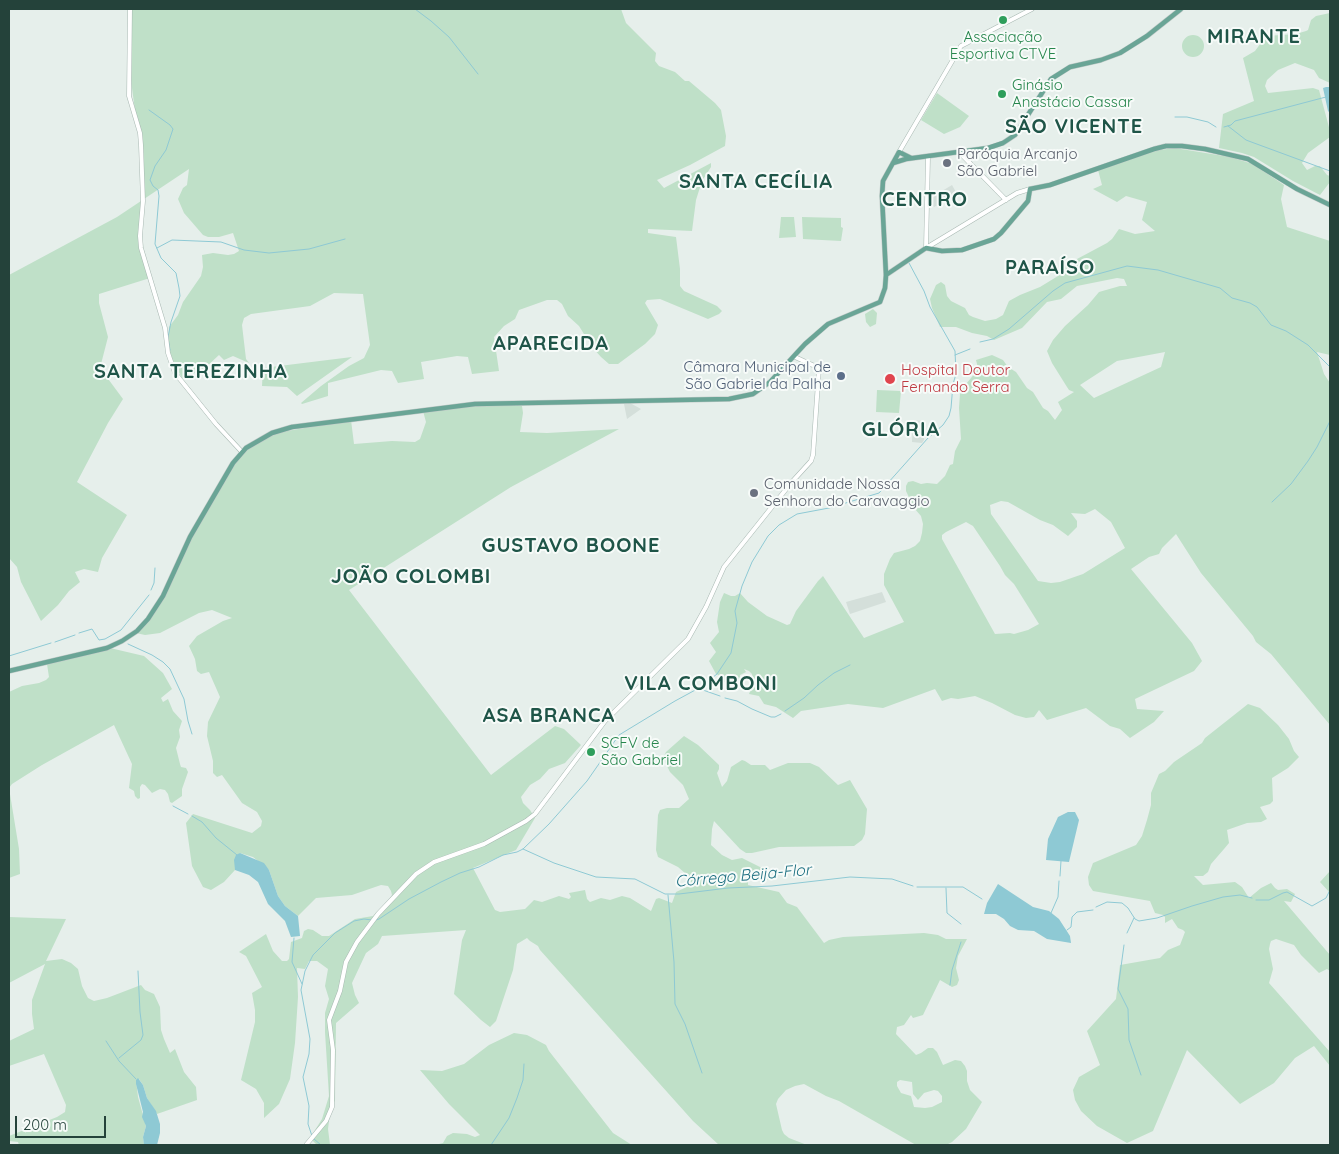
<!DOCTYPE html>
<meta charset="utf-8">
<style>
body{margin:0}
#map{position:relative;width:1339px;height:1154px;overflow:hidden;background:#e6efeb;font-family:Quicksand,sans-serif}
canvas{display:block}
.frame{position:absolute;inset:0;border:10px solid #24423a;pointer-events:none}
.scale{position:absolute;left:15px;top:1116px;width:91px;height:22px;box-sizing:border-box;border:2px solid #24423a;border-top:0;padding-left:6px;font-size:15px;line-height:18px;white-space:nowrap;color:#24423a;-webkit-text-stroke:4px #f7fbf9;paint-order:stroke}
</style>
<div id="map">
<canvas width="1339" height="1154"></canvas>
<div class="frame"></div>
<div class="scale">200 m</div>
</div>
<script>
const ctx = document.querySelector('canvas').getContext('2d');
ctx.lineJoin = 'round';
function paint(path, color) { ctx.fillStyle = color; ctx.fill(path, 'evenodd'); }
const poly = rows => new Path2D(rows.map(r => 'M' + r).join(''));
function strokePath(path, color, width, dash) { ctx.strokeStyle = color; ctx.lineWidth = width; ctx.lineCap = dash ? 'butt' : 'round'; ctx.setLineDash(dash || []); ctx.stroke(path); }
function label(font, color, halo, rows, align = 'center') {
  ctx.font = font + ' Quicksand,sans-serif'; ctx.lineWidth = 4; ctx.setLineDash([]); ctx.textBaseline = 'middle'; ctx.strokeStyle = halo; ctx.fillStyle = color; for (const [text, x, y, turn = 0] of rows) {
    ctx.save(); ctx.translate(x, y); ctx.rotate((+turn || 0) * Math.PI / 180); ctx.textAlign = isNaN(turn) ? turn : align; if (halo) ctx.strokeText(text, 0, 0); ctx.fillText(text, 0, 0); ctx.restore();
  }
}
paint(poly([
 [952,185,957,194,934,207,930,200,937,194],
 [630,403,641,409,627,419,624,404],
 [913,420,925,421,924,440,922,443,912,442],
 [882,592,886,602,850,614,846,602]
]), '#d4dfda');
paint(poly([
 [132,9,621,9,626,23,656,53,655,61,659,66,675,72,685,81,689,81,715,103,721,110,726,136,725,146,690,165,657,180,664,188,711,163,711,167,702,181,696,200,692,231,648,229,648,233,676,237,680,269,680,286,684,291,717,306,722,311,719,314,708,319,660,299,647,300,645,303,658,325,655,334,645,344,618,364,609,364,601,357,592,347,579,326,568,316,562,304,557,300,547,300,519,310,515,319,504,326,494,337,499,371,472,374,468,357,457,356,421,362,424,379,398,383,392,371,381,370,328,383,328,396,302,404,301,403,321,386,349,366,364,358,370,345,363,294,334,293,310,306,251,314,244,318,242,325,246,359,249,363,233,356,224,360,219,355,204,369,182,378,168,351,169,327,178,315,183,302,201,276,203,267,202,255,213,253,228,255,234,254,239,251,233,233,219,237,208,237,203,235,184,213,178,199,183,188,187,185,189,169,144,199,143,144,136,118,130,73],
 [1330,13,1330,83,1319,78,1314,70,1295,63,1278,70,1267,80,1265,86,1268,93,1313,88,1319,90,1330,131,1330,137,1308,153,1302,163,1307,170,1315,166,1320,166,1327,175,1330,176,1330,182,1320,195,1293,181,1254,157,1242,153,1219,148,1223,114,1254,101,1243,58,1255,51,1266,36,1296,34,1306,31,1308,30,1311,20,1316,16],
 '1182 46a11 11 0 1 1 22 0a11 11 0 1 1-22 0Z',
 [937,93,969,116,960,127,944,134,921,120],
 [1175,148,1230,157,1253,164,1284,185,1281,199,1287,227,1330,241,1330,355,1317,352,1324,374,1330,383,1330,725,1271,654,1256,642,1253,636,1201,573,1176,534,1162,548,1159,554,1149,557,1131,569,1192,643,1202,661,1194,671,1135,699,1137,709,1164,711,1154,722,1130,738,1120,729,1110,726,1086,708,1047,720,1039,710,1034,717,1026,718,1015,715,992,703,975,696,958,699,951,698,942,701,935,689,883,708,848,704,801,711,793,718,776,707,764,704,759,696,749,694,751,689,753,678,752,674,749,671,744,669,746,672,740,675,739,684,735,686,724,682,720,676,716,674,709,661,716,652,710,643,719,632,717,622,720,602,724,593,731,596,735,596,740,593,748,602,767,616,787,625,790,624,796,611,818,581,823,576,864,638,904,622,884,585,884,574,890,559,894,553,909,549,915,546,920,541,922,533,923,524,921,516,914,508,906,491,906,486,908,482,913,481,921,484,927,483,937,484,945,476,950,465,953,464,955,451,961,439,959,408,960,394,966,384,976,372,978,368,976,360,992,355,1003,360,1008,367,1016,372,1027,388,1033,392,1043,408,1048,411,1055,420,1062,410,1058,402,1074,392,1069,390,1067,387,1052,363,1047,351,1053,340,1065,326,1088,305,1099,292,1120,286,1127,286,1124,279,1117,278,1077,286,1061,299,1047,302,1022,328,994,340,987,336,972,333,956,327,940,327,932,308,930,299,936,285,941,282,945,285,947,296,951,301,965,308,969,315,973,317,985,321,996,319,1003,315,1009,301,1020,295,1040,287,1058,276,1061,272,1062,267,1107,243,1112,239,1119,229,1135,234,1155,231,1142,220,1147,202,1126,196,1117,202,1093,189,1102,185,1098,170,1137,156,1159,150],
 [1165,352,1161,367,1094,398,1080,385,1117,361],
 [1001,501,1008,502,1040,520,1053,525,1068,536,1077,527,1077,521,1071,513,1085,514,1095,509,1111,522,1125,548,1083,574,1060,582,1051,583,1038,581,991,514,990,505],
 [966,522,973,526,1000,566,1005,575,1014,584,1039,624,1028,630,1014,634,1010,633,995,634,942,539,942,535,946,532],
 [141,201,142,205,140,241,150,278,99,294,99,303,108,337,100,368,123,399,108,423,77,482,127,515,102,558,98,572,84,569,75,572,80,582,69,591,58,605,41,621,21,582,17,567,9,558,9,275,117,217],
 [781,217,794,217,796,237,779,238],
 [802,217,841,218,841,227,843,228,841,241,803,239],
 [873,309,877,313,876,324,870,327,866,322,865,314],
 [352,357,297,396,287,387,262,386,263,368],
 [877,390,901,391,899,413,876,412],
 [475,405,522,406,523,413,520,432,547,433,619,429,511,487,349,590,491,775,555,726,564,729,581,745,565,763,549,769,540,779,530,785,521,797,523,803,530,810,535,818,516,850,473,868,495,910,500,912,525,909,534,900,542,902,559,896,569,899,571,897,569,893,585,890,587,899,590,902,601,898,610,900,622,896,630,898,651,911,656,899,659,898,672,903,676,892,689,886,691,882,686,874,678,867,658,857,656,850,658,815,660,810,667,808,679,808,689,799,683,785,670,772,663,758,666,752,684,736,698,745,719,765,719,769,717,773,722,787,727,781,731,767,742,760,745,761,751,765,765,765,770,770,788,763,810,763,819,767,838,785,850,780,867,809,865,834,862,840,854,846,779,847,752,853,746,853,740,849,714,821,712,829,711,845,722,855,732,860,742,858,764,869,770,876,769,880,761,878,752,879,748,882,748,885,779,892,787,903,797,907,824,943,829,940,843,937,924,933,938,935,946,939,967,939,958,956,956,968,959,980,957,985,952,987,940,980,923,1015,913,1018,911,1015,904,1025,897,1027,896,1034,916,1055,921,1053,928,1048,933,1048,937,1052,943,1065,955,1060,961,1061,965,1066,967,1071,967,1081,970,1090,982,1102,966,1129,952,1142,946,1145,916,1145,839,1101,826,1096,804,1084,795,1086,786,1090,778,1099,776,1104,782,1130,784,1134,789,1138,807,1145,719,1145,693,1121,540,950,538,946,530,941,527,938,517,944,513,970,496,1021,490,1027,481,1020,454,994,462,940,466,930,382,936,378,944,366,953,352,983,355,995,359,1003,336,1023,335,1101,331,1105,328,1129,330,1145,317,1145,310,1138,322,1119,329,1096,325,1032,325,1013,329,999,325,986,328,969,317,961,309,961,305,969,297,968,298,997,295,1043,290,1079,279,1104,264,1118,264,1103,256,1089,241,1080,255,1022,255,1010,252,993,262,987,246,956,239,952,266,934,273,951,282,961,287,961,289,959,291,942,302,938,304,931,308,929,313,930,322,936,329,936,355,919,373,916,385,905,392,895,391,891,388,886,381,885,352,895,316,898,298,916,285,906,278,896,269,870,253,857,240,853,235,860,235,870,224,882,211,890,203,887,192,866,186,823,193,814,252,833,261,826,262,821,257,812,242,803,222,775,217,777,213,773,213,761,207,736,208,722,220,697,209,672,201,674,197,671,195,659,189,646,197,636,223,621,232,618,212,610,199,613,160,633,145,635,136,633,151,614,211,500,234,463,244,451,261,439,281,432,351,420,354,444,392,441,415,442,420,439,426,422,423,411],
 [900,1080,912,1082,913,1094,918,1100,924,1093,934,1090,938,1091,942,1096,942,1102,932,1107,925,1108,914,1107,911,1096,901,1093,897,1086,897,1082],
 [110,648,144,656,163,673,172,689,161,698,163,702,168,699,173,711,182,721,179,730,180,737,176,748,180,764,181,767,186,768,188,772,182,789,182,796,172,803,170,802,168,794,165,790,160,789,152,793,145,785,142,784,140,787,140,798,138,799,135,796,134,791,129,788,132,764,114,725,42,765,12,784,9,788,19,849,20,874,9,878,9,692,22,686,39,683,46,680,49,677,47,664],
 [1248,704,1260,708,1278,725,1289,739,1294,751,1299,757,1288,768,1272,778,1273,801,1270,804,1260,807,1267,819,1261,822,1247,823,1227,830,1229,843,1224,849,1211,864,1208,872,1203,876,1194,876,1203,885,1235,882,1242,887,1249,898,1261,888,1271,883,1275,888,1278,890,1287,889,1295,894,1291,902,1284,901,1330,955,1330,971,1327,969,1319,973,1301,955,1294,945,1276,939,1271,941,1270,944,1269,949,1273,969,1269,983,1330,1052,1330,1066,1314,1046,1295,1058,1274,1083,1240,1104,1187,1050,1153,1131,1127,1143,1097,1126,1081,1111,1075,1100,1073,1090,1079,1077,1100,1065,1087,1031,1116,999,1120,965,1160,958,1168,950,1180,945,1185,932,1183,930,1178,928,1172,919,1165,923,1165,917,1163,915,1155,913,1150,901,1093,891,1089,885,1088,877,1093,863,1136,845,1142,836,1147,820,1151,805,1151,793,1159,774,1165,771,1174,762,1202,743,1205,738],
 [1330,871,1330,893,1320,882],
 [9,917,66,919,46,961,62,959,71,963,78,969,82,986,88,998,94,1001,107,998,141,985,145,990,154,994,160,1007,161,1030,164,1039,170,1053,175,1049,184,1072,196,1087,197,1100,157,1114,147,1098,143,1085,139,1079,136,1080,138,1097,146,1126,143,1137,144,1144,19,1145,18,1142,9,1141,9,1136,57,1117,65,1112,66,1105,44,1054,9,1066,9,1041,34,1029,32,1014,32,1000,45,964,9,983],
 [514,1033,527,1035,546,1045,549,1051,613,1133,632,1145,435,1145,443,1143,447,1136,453,1133,467,1134,475,1137,480,1135,449,1104,420,1070,442,1071,464,1064,489,1045]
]), '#bfe0c8');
paint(poly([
 [1326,87,1330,87,1330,113,1328,111,1323,88],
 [1068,812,1075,812,1079,820,1069,862,1046,860,1048,839,1058,817],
 [240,853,264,863,269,870,278,896,285,906,298,916,300,936,291,937,285,921,268,904,258,882,249,875,235,870,234,860,236,855],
 [998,884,1033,907,1049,911,1059,919,1070,936,1071,943,1047,939,1034,931,1018,930,1010,926,1004,919,996,914,984,914,987,903],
 [138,1078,143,1085,147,1098,156,1111,160,1124,160,1133,157,1145,144,1145,143,1137,146,1126,142,1117,143,1112,136,1084,136,1080]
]), '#8ec9d4');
strokePath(poly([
 [415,9,431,21,449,37,478,74],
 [149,110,170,125,173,129,166,150,155,166,150,180,153,186,158,190,159,196,155,244,161,258,176,273,179,288,180,296,171,322,168,337,170,350],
 [1175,117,1187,117,1208,122,1216,127],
 [1228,126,1246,140,1254,143,1330,171],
 [1224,127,1231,125,1235,121,1326,97],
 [157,248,172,240,221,242,244,250,269,253,309,249,345,239],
 [980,342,993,339,1009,329,1053,291,1065,283,1127,266,1158,270,1220,288,1232,298,1250,303,1257,307,1271,325,1286,331,1308,345,1330,367],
 [955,355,970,349],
 [1272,502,1291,484,1308,461,1317,447,1330,421],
 [151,590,154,583,155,568],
 [79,633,92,629,99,640,105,639,121,630,149,595],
 [55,642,75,635],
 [128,644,152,655,163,662,170,669,184,699,188,721,192,734],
 [9,656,51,643],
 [700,689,720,696],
 [725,698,737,701,752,709,771,717,775,717,781,714],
 [785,711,804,698,818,685,834,673,850,665],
 [173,806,188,814],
 [192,816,202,822,216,838,237,855],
 [523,849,554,863,596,877,635,879,665,894,679,894,728,888,772,886,850,877,892,879,913,886],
 [1060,876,1061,861],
 [917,887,963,887,982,899],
 [946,888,947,913,961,924],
 [668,895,674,962,675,1004,685,1024,702,1073],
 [1256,900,1269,900,1283,893,1287,892,1312,906,1326,898,1330,890],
 [1096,907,1107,902,1122,903,1128,908,1135,919,1139,921,1157,918,1192,906,1223,897,1240,895,1252,898],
 [1051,913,1058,897,1059,881],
 [376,920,379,919,409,899,441,882,460,873,479,867,503,855,517,852,523,849,549,824,587,781,619,735,675,701,699,688,717,674,731,653,737,623,735,611,742,586,752,562,768,536,779,525,797,514,829,508,879,493,928,438,943,425,949,416,951,408,953,384,956,374,955,351,930,307,924,291,909,263],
 [1067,930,1071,927,1072,917,1077,912,1093,910],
 [1127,933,1134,918],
 [294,938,292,962,302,984],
 [1124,945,1118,989,1128,1009,1129,1040,1141,1075],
 [950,985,952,970,961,942],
 [106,1041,119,1061,136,1079],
 [119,1058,141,1040,143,1035,140,1012,138,971],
 [312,1136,308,1124,309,1106,303,1077,309,1054,310,1039,301,990,305,971,313,955,335,933,354,921,364,919,372,920],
 [314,1139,321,1145],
 [491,1145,509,1118,517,1098,523,1080,524,1064]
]), '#8ec9d4', 1);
const tertiary = poly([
 [130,9,129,96,140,133,141,145,143,201,140,236,141,248,165,328,168,353,175,373,216,424,242,452],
 [899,152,961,46,1032,9],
 [959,152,1006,200],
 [926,248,1017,193,1030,189],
 [926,248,928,157],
 [306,1145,326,1121,332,1107,333,1050,329,1020,340,991,346,962,357,942,378,914,416,874,434,862,484,844,526,821,535,814,605,721,688,639,706,607,724,567,791,483,811,461,813,455,819,368,795,357]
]);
const primary = poly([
 [893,163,906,159,988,148,1003,143,1015,135,1051,79,1070,67,1101,60,1120,53,1147,36,1181,9],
 [886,275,926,248,942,251,962,250,994,239,1001,233,1028,201,1030,189,1050,185,1154,149,1166,146,1182,146,1205,149,1248,159,1297,189,1330,205],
 [9,671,107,648,122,641,137,631,148,619,163,596,190,537,233,463,246,448,272,433,292,427,475,404,729,399,753,394,770,382,805,344,828,324,880,302,885,288,886,275,882,196,883,181,899,152,911,158]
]);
strokePath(tertiary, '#a8b8b2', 5);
strokePath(primary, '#c2cac8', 5.5);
strokePath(tertiary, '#fff', 4);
strokePath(primary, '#6aa596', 4.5);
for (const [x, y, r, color] of [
 [1003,20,5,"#2e9e5b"],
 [1002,94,5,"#2e9e5b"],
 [947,163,5,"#6b7280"],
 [841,376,5,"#5c6f8a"],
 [890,379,6,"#e0444e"],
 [754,493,5,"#6b7280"],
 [591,752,5,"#2e9e5b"]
]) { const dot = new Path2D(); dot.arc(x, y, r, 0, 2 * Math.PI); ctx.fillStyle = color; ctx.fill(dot); strokePath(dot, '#f7fbf9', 2); }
label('15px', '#27864d', '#f7fbf9', [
 ["Associação",1003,37,"center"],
 ["Esportiva CTVE",1003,54,"center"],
 ["Ginásio",1012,85],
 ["Anastácio Cassar",1012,102],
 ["SCFV de",601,743],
 ["São Gabriel",601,760]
], 'left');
label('15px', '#5b616d', '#f7fbf9', [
 ["Paróquia Arcanjo",957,154],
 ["São Gabriel",957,171],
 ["Comunidade Nossa",764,484],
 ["Senhora do Caravaggio",764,501]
], 'left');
label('15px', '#4e5e75', '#f7fbf9', [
 ["Câmara Municipal de",831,367],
 ["São Gabriel da Palha",831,384]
], 'right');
label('15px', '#be3a42', '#f7fbf9', [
 ["Hospital Doutor",901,370],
 ["Fernando Serra",901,387]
], 'left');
label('italic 16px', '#1c6f80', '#f7fbf9', [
 ["Córrego Beija-Flor",743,876,-5]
]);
ctx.letterSpacing = '1px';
label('bold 20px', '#1f5548', '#f7fbf9', [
 ["MIRANTE",1254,37],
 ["SÃO VICENTE",1074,127],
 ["SANTA CECÍLIA",756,182],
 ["CENTRO",925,200],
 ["PARAÍSO",1050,268],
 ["APARECIDA",551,344],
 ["SANTA TEREZINHA",191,372],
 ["GLÓRIA",901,430],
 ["GUSTAVO BOONE",571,546],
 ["JOÃO COLOMBI",411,577],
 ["VILA COMBONI",701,684],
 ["ASA BRANCA",549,716]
]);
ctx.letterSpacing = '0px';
</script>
